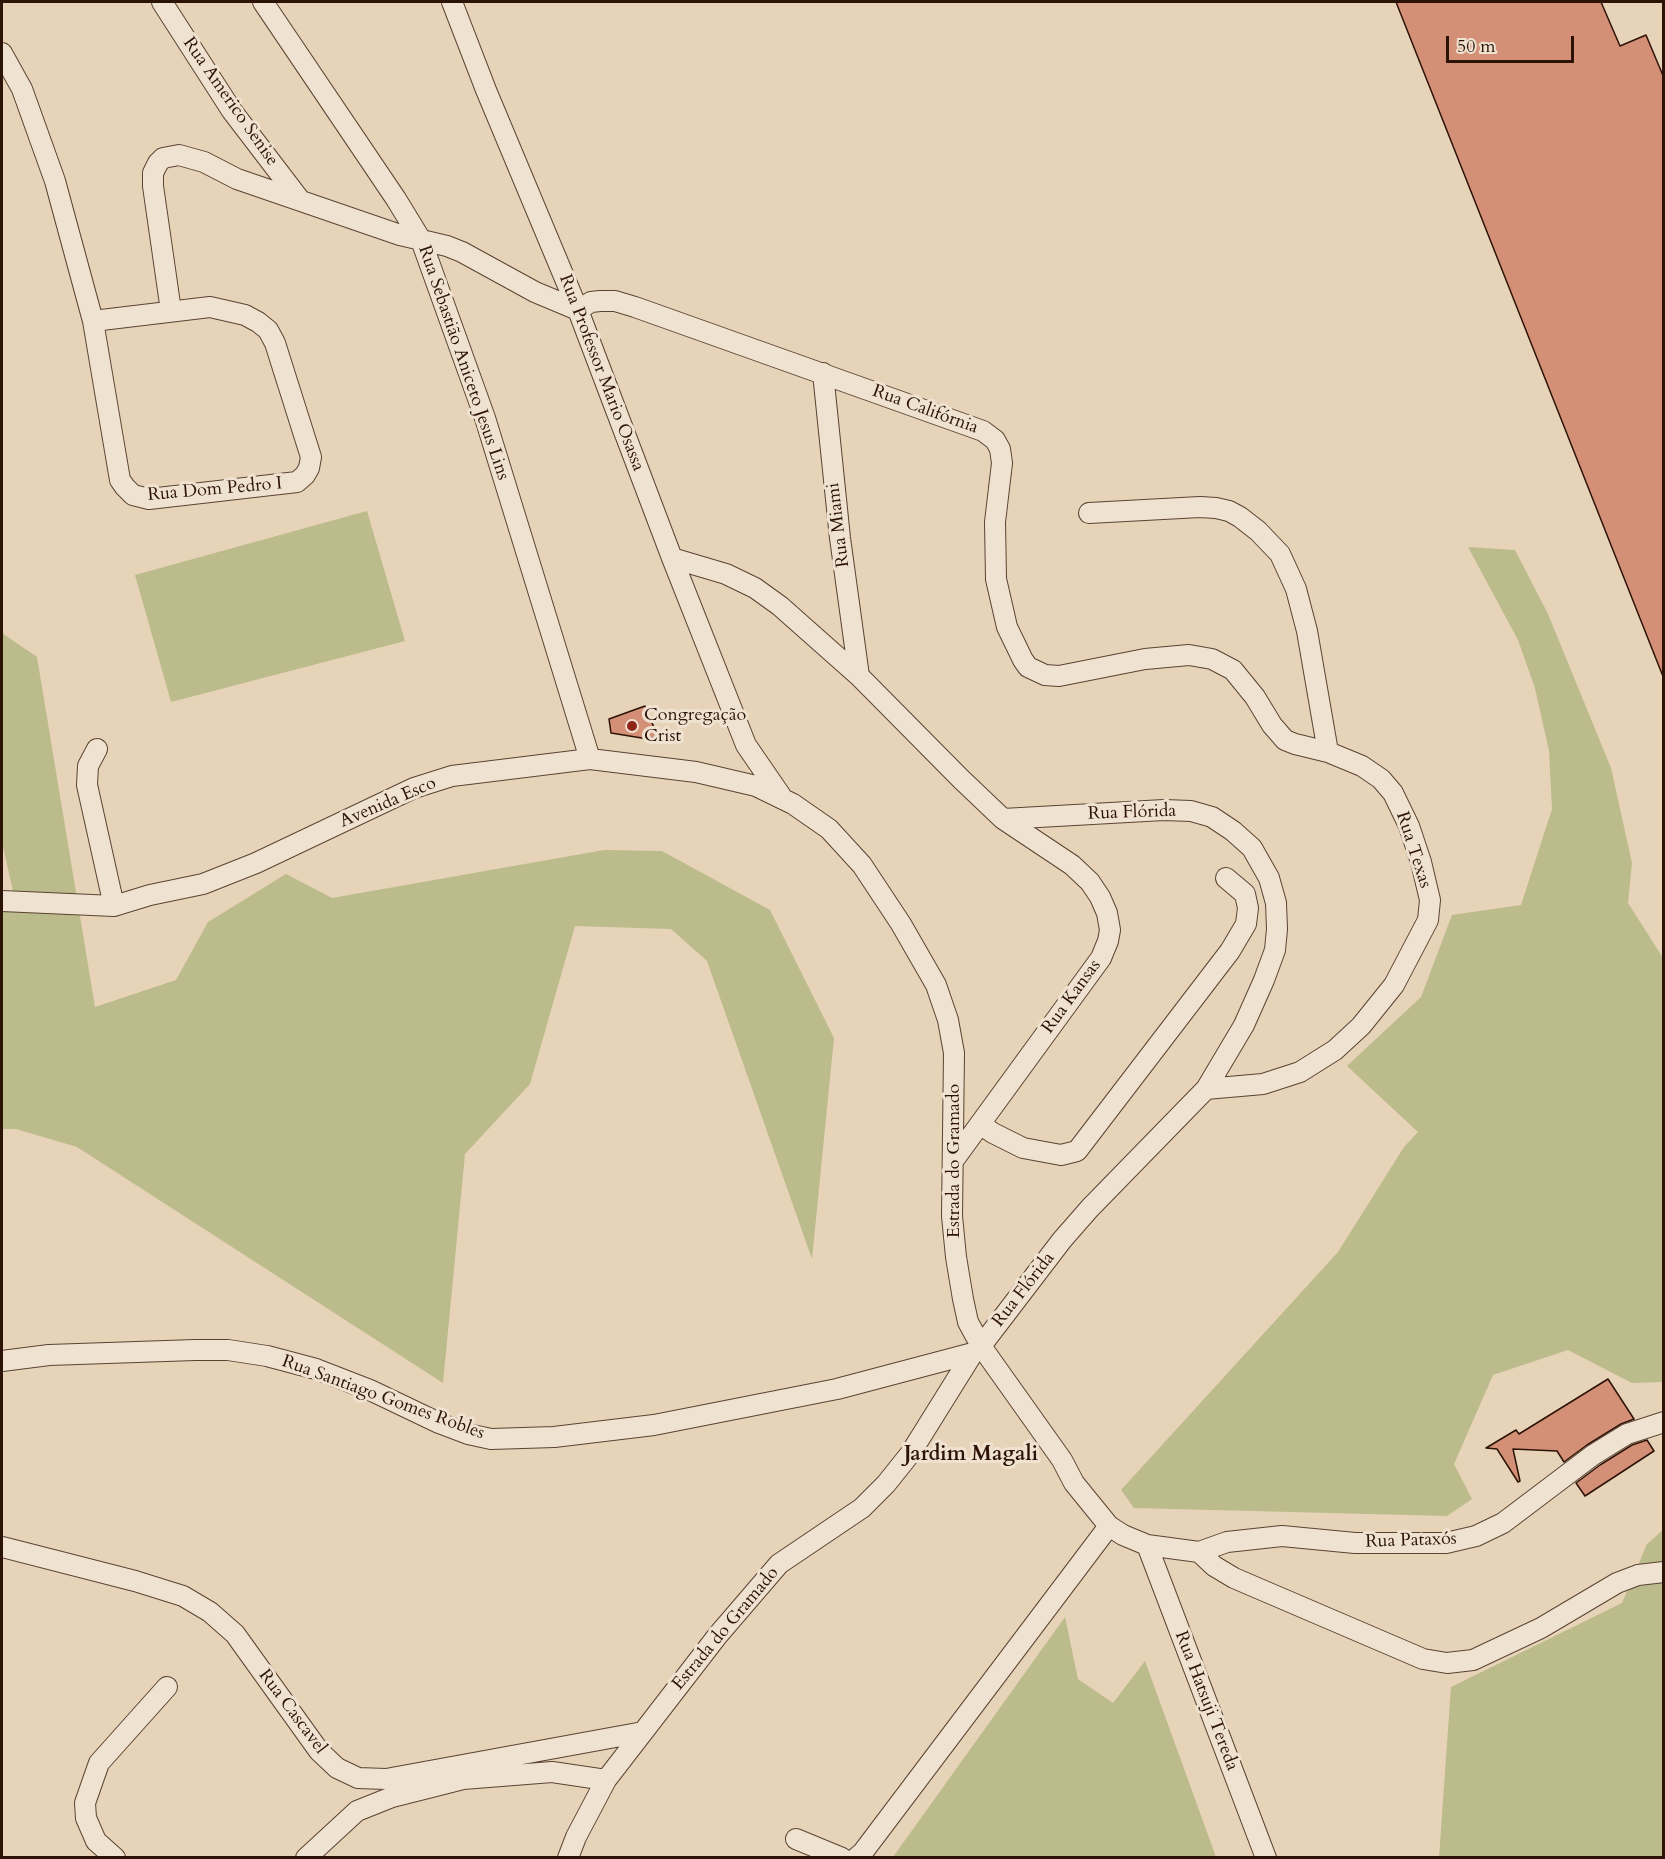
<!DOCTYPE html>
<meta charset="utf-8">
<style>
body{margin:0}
#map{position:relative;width:1665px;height:1859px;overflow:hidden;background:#e7d3b8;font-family:Cardo,serif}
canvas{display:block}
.frame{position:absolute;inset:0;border:3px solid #2c1306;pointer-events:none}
.scale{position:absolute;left:1446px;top:36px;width:128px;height:27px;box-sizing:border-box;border:3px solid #2c1306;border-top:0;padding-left:8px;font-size:18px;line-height:21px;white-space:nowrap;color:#2c1306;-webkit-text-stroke:4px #efe2d1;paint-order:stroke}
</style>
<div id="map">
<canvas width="1665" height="1859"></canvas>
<div class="frame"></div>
<div class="scale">50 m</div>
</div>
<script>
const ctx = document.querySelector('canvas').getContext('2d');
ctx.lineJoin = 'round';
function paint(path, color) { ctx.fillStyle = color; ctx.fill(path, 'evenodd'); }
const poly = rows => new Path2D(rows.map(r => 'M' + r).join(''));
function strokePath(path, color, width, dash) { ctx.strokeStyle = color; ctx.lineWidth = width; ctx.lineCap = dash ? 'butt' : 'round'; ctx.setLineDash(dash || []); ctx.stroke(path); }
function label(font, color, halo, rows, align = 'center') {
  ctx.font = font + ' Cardo,serif'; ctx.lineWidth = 6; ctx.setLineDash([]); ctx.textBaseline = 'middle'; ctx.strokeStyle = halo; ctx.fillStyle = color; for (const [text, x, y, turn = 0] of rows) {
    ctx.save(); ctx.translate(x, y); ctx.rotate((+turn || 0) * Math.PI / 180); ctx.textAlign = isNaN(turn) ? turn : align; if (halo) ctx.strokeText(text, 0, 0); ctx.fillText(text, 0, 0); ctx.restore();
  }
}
paint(poly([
 [367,511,405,641,171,702,135,575],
 [1468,547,1515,550,1548,614,1611,768,1632,863,1628,903,1663,958,1663,1382,1632,1383,1568,1350,1493,1375,1454,1464,1472,1499,1447,1516,1134,1508,1121,1490,1338,1252,1404,1147,1418,1132,1347,1066,1421,997,1452,915,1521,905,1552,809,1549,751,1535,688,1518,640],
 [2,633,37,657,95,1007,176,980,208,922,286,874,332,898,604,850,662,851,770,910,834,1038,812,1259,707,961,671,929,575,926,530,1084,465,1154,443,1383,77,1147,16,1129,2,1129,2,911,13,891,2,842],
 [1663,1530,1663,1857,1439,1858,1451,1687,1622,1603,1647,1544],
 [1065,1617,1078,1679,1113,1703,1145,1661,1216,1857,893,1857]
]), '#bbbb8b');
const building = poly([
 [1396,2,1601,2,1620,46,1646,35,1664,78,1664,679,1396,2],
 [645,706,658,737,648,739,611,733,609,719,645,706],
 [1608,1379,1634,1419,1621,1424,1587,1445,1564,1462,1557,1451,1513,1449,1520,1481,1518,1482,1497,1449,1486,1448,1516,1430,1519,1434,1608,1379],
 [1647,1440,1654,1451,1585,1496,1576,1483,1600,1465,1632,1445,1647,1440]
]);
paint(building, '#d48f77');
strokePath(building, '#2c1306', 1.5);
const minor = poly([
 [162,2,232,111,300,200],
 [263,2,396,199,421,240,485,418,590,759],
 [452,2,486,90,578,310,672,558,746,745,781,796],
 [2,53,22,89,55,181,93,321,120,480,125,487,133,495,149,499,297,482,305,475,309,468,311,457,275,343,268,330,258,322,245,315,210,307,93,321],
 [578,310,591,302,600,301,615,301,635,307,983,431,995,440,1000,449,1002,463,995,522,996,579,1007,627,1023,660,1028,667,1045,675,1059,676,1145,659,1189,655,1212,659,1233,670,1255,697,1272,725,1285,740,1295,744,1328,752,1362,766,1381,779,1393,793,1409,826,1421,862,1430,900,1428,920,1394,985,1361,1026,1335,1050,1300,1072,1263,1084,1206,1089],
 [171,311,153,186,153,173,158,163,163,158,179,155,204,162,237,179,400,235,447,246,462,252,535,292,578,310],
 [823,373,840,538,859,676],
 [1089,513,1200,507,1216,508,1229,511,1240,517,1258,531,1280,554,1296,589,1307,631,1328,752],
 [97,749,88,766,87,785,114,906],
 [2,901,114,906,150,895,203,884,256,863,414,788,452,776,590,759,696,772,756,786,793,804,829,829,862,865,901,924,936,985,948,1020,954,1053,952,1216,956,1257,963,1299,968,1322,981,1346,1062,1460,1074,1483,1109,1526,1123,1535,1147,1545,1199,1552,1214,1566,1234,1578,1423,1659,1447,1663,1473,1660,1541,1628,1617,1583,1638,1575,1664,1572],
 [980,1124,993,1133,1023,1148,1061,1155,1077,1151,1230,951,1246,924,1248,908,1245,894,1226,878],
 [953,1161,1101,958,1108,941,1110,930,1107,913,1100,897,1090,882,1072,865,1003,819],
 [2,1361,49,1355,195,1350,228,1350,267,1356,316,1369,370,1390,439,1423,468,1434,491,1439,554,1437,654,1425,837,1389,973,1353],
 [1147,1545,1266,1858],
 [2,1547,135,1581,183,1596,210,1612,235,1634,319,1751,337,1768,358,1778,386,1779,643,1732],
 [1199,1552,1227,1542,1282,1536,1355,1543,1446,1543,1476,1536,1503,1523,1593,1455,1627,1434,1664,1422],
 [796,1839,842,1858],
 [115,1858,96,1841,86,1818,85,1803,99,1763,167,1687],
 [306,1858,357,1811,392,1797,463,1779,552,1772,606,1780],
 [568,1858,576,1837,606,1780,718,1635,779,1564,862,1508,886,1484,910,1454,973,1353,981,1346,1062,1240,1090,1208,1206,1089,1244,1025,1264,980,1275,950,1277,929,1276,903,1269,878,1252,848,1233,831,1212,817,1191,811,1164,810,1003,819,961,779,859,676,780,606,755,588,726,574,672,558],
 [856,1858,863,1852,1109,1526]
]);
strokePath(minor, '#5b4332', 22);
strokePath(minor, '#efe2d1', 20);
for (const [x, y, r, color] of [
 [632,726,6,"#8f2418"]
]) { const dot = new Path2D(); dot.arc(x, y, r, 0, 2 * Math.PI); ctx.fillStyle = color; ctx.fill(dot); strokePath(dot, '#efe2d1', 2); }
label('18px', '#2c1306', '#efe2d1', [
 ["Rua Americo Senise",230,102,55],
 ["Rua Sebastião Aniceto Jesus Lins",463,363,71],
 ["Rua Professor Mario Osassa",601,373,69],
 ["Rua Califórnia",925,410,20],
 ["Rua Dom Pedro I",215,490,-5],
 ["Rua Miami",839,525,-97],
 ["Avenida Esco",388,803,-23],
 ["Rua Flórida",1132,813,-2],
 ["Rua Texas",1413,850,72],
 ["Rua Kansas",1072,997,-54],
 ["Estrada do Gramado",955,1161,-90],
 ["Rua Flórida",1024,1290,-52],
 ["Rua Santiago Gomes Robles",383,1398,20],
 ["Rua Pataxós",1411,1541,-2],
 ["Estrada do Gramado",726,1629,-50],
 ["Rua Hatsuji Tereda",1206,1701,69],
 ["Rua Cascavel",292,1712,53]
]);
label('18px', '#2c1306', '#efe2d1', [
 ["Congregação",644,716],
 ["Crist",644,737]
], 'left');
label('bold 21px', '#2c1306', '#efe2d1', [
 ["Jardim Magali",971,1455]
]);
</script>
